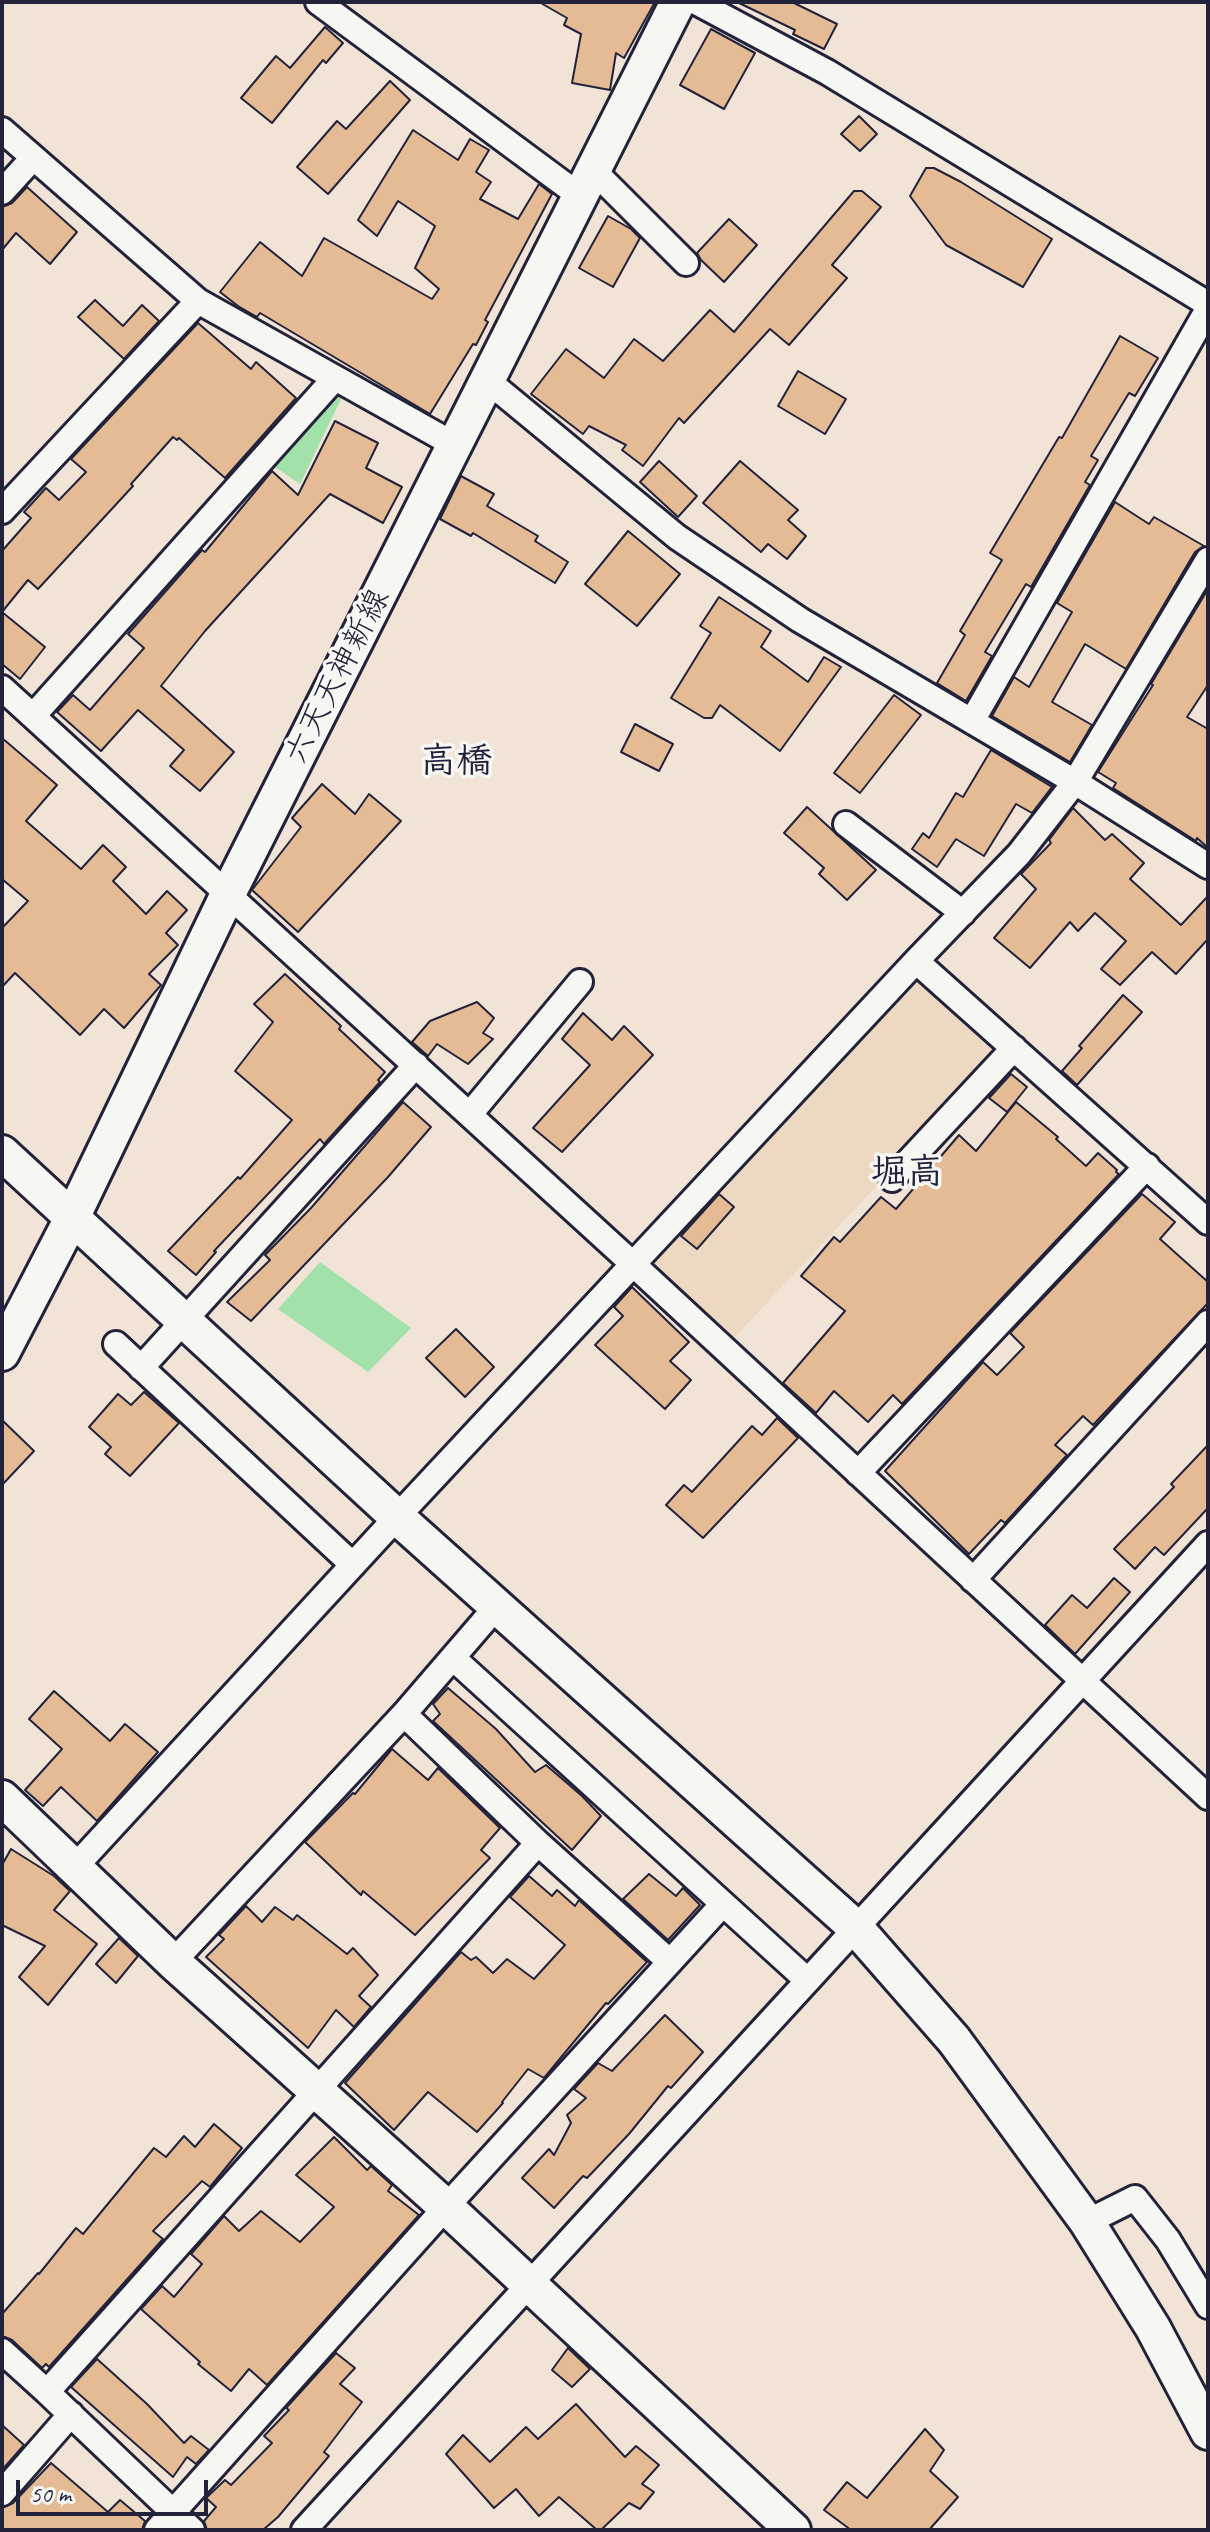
<!DOCTYPE html>
<meta charset="utf-8">
<style>
body{margin:0}
#map{position:relative;width:1210px;height:2532px;overflow:hidden;background:#f1e4d6;font-family:Caveat,sans-serif}
canvas{display:block}
.frame{position:absolute;inset:0;border:4px solid #22223b;pointer-events:none}
.scale{position:absolute;left:16px;top:2480px;width:192px;height:36px;box-sizing:border-box;border:4px solid #22223b;border-top:0;padding-left:10px;font-size:24px;line-height:28px;white-space:nowrap;color:#22223b;-webkit-text-stroke:6px #f6f6f2;paint-order:stroke}
</style>
<div id="map">
<canvas width="1210" height="2532"></canvas>
<div class="frame"></div>
<div class="scale">50 m</div>
</div>
<script>
const ctx = document.querySelector('canvas').getContext('2d');
ctx.lineJoin = 'round';
function paint(path, color) { ctx.fillStyle = color; ctx.fill(path, 'evenodd'); }
const poly = rows => new Path2D(rows.map(r => 'M' + r).join(''));
function strokePath(path, color, width, dash) { ctx.strokeStyle = color; ctx.lineWidth = width; ctx.lineCap = dash ? 'butt' : 'round'; ctx.setLineDash(dash || []); ctx.stroke(path); }
function label(font, color, halo, rows, align = 'center') {
  ctx.font = font + ' Caveat,"Klee One",sans-serif'; ctx.lineWidth = 7; ctx.setLineDash([]); ctx.textBaseline = 'middle'; ctx.strokeStyle = halo; ctx.fillStyle = color; for (const [text, x, y, turn = 0] of rows) {
    ctx.save(); ctx.translate(x, y); ctx.rotate((+turn || 0) * Math.PI / 180); ctx.textAlign = isNaN(turn) ? turn : align; if (halo) ctx.strokeText(text, 0, 0); ctx.fillText(text, 0, 0); ctx.restore();
  }
}
paint(poly([
 [917,972,1003,1051,731,1341,651,1264]
]), '#edd8c2');
paint(poly([
 [330,389,342,397,300,484,266,461],
 [320,1262,411,1328,368,1372,278,1309]
]), '#a2e1a9');
const building = poly([
 [539,2,655,2,624,58,616,53,610,90,572,83,581,34,564,25,567,18,539,2],
 [737,2,792,2,837,24,824,49,793,34,795,30,737,2],
 [325,27,343,43,326,63,323,60,272,123,241,98,276,56,290,68,325,27],
 [711,29,755,53,724,109,680,85,711,29],
 [390,81,410,100,328,194,297,167,337,121,346,129,390,81],
 [859,116,877,134,860,151,841,134,859,116],
 [413,130,458,160,470,139,489,150,476,172,491,182,480,199,518,219,539,184,552,194,485,320,488,322,476,345,473,344,430,414,260,313,257,317,238,306,220,292,260,242,302,276,324,238,432,299,439,289,415,268,435,226,398,201,377,236,358,220,413,130],
 [926,168,934,168,961,182,1052,239,1023,287,946,245,910,196,926,168],
 [27,187,77,232,50,264,16,233,2,250,2,207,12,203,27,187],
 [854,191,862,191,881,207,832,265,847,278,789,345,770,329,684,423,679,418,643,466,622,450,626,445,589,426,583,434,531,394,566,349,604,378,634,339,663,361,710,310,734,332,854,191],
 [608,216,631,229,640,238,613,287,579,268,608,216],
 [729,219,757,245,724,282,701,260,697,253,729,219],
 [95,300,123,326,142,305,159,321,124,359,78,317,95,300],
 [198,323,251,369,256,362,296,398,225,478,179,438,177,440,173,437,131,484,133,486,38,589,28,580,2,612,2,551,31,518,24,512,46,488,59,500,86,472,71,459,198,323],
 [1120,336,1158,358,1135,396,1129,393,1091,456,1098,460,1085,482,1090,485,1031,587,1026,584,985,652,992,656,966,701,937,683,965,635,960,631,1002,560,990,553,1059,437,1062,438,1120,336],
 [798,371,846,399,825,434,778,406,798,371],
 [335,421,378,443,366,468,402,487,383,523,330,494,205,631,161,686,234,752,200,791,170,766,184,750,138,710,101,751,57,712,73,695,90,710,144,648,128,634,202,550,205,552,272,471,298,495,335,421],
 [659,461,697,496,678,517,640,482,659,461],
 [740,461,798,510,788,520,806,536,787,559,768,544,761,552,703,503,740,461],
 [461,476,494,494,487,506,538,536,535,541,568,562,555,583,473,533,471,536,440,519,461,476],
 [1115,502,1149,524,1154,517,1204,546,1195,552,1126,669,1085,644,1052,702,1092,725,1070,762,992,716,1014,677,1029,687,1072,612,1057,603,1115,502],
 [628,531,680,574,637,626,585,584,628,531],
 [1208,589,1208,685,1187,717,1208,729,1208,848,1197,838,1196,841,1113,788,1116,783,1098,772,1153,685,1151,684,1208,589],
 [719,597,771,631,761,647,808,682,824,657,841,667,780,751,720,705,712,718,704,718,671,698,711,633,700,626,719,597],
 [2,612,45,647,20,679,2,664,2,612],
 [894,695,921,715,860,793,834,773,894,695],
 [635,724,673,744,659,771,621,752,635,724],
 [2,738,57,785,26,821,81,869,103,845,126,867,113,881,146,914,167,891,187,910,166,933,178,945,149,974,161,985,124,1028,104,1009,80,1035,15,973,2,987,2,928,28,901,2,879,2,738],
 [991,750,1052,787,1032,813,1016,804,984,856,956,839,937,867,912,849,923,833,929,838,956,793,963,797,991,750],
 [322,784,355,814,369,794,401,821,298,932,252,890,301,827,292,818,322,784],
 [807,807,876,870,847,900,819,874,824,868,784,833,807,807],
 [1073,808,1105,840,1112,834,1144,863,1130,879,1181,925,1208,896,1208,939,1176,974,1152,952,1120,985,1101,969,1126,941,1095,913,1078,931,1070,922,1030,968,994,938,1036,889,1021,874,1051,843,1049,840,1073,808],
 [285,974,341,1026,339,1029,385,1072,378,1080,380,1082,324,1144,320,1139,214,1251,216,1252,196,1275,168,1251,238,1177,240,1179,292,1120,235,1071,273,1022,254,1004,285,974],
 [1123,995,1142,1012,1077,1085,1062,1071,1082,1048,1079,1046,1123,995],
 [477,1002,494,1018,483,1033,493,1039,468,1064,437,1044,428,1056,412,1042,430,1021,477,1002],
 [583,1013,612,1040,624,1026,653,1055,562,1152,533,1128,590,1065,562,1039,583,1013],
 [1011,1074,1027,1087,1007,1112,989,1098,1011,1074],
 [403,1102,431,1127,388,1177,251,1321,227,1302,270,1260,265,1255,311,1208,403,1102],
 [1016,1102,1058,1137,1056,1139,1086,1166,1098,1153,1117,1170,1116,1172,1119,1174,902,1404,893,1395,868,1422,834,1391,816,1413,783,1383,845,1311,801,1276,834,1237,840,1242,881,1197,896,1209,959,1135,976,1151,1016,1102],
 [719,1194,734,1207,697,1249,681,1236,719,1194],
 [1142,1194,1175,1222,1160,1239,1208,1282,1208,1303,1093,1425,1083,1416,1055,1445,1067,1455,1005,1523,1001,1520,969,1554,885,1471,983,1362,997,1375,1024,1347,1010,1333,1142,1194],
 [632,1287,689,1342,670,1361,691,1380,665,1409,595,1345,623,1316,614,1307,632,1287],
 [456,1329,494,1367,465,1397,426,1358,456,1329],
 [144,1392,179,1423,130,1476,105,1454,111,1447,89,1427,118,1394,131,1405,144,1392],
 [777,1418,798,1438,703,1538,666,1505,684,1485,692,1492,752,1426,762,1435,777,1418],
 [2,1420,34,1451,2,1485,2,1420],
 [1208,1445,1208,1508,1164,1555,1155,1547,1135,1569,1114,1549,1174,1487,1171,1484,1208,1445],
 [1114,1578,1130,1592,1075,1654,1045,1625,1072,1595,1087,1608,1114,1578],
 [448,1688,496,1729,535,1772,546,1765,582,1796,601,1816,572,1850,433,1721,440,1714,433,1704,448,1688],
 [54,1691,110,1741,125,1724,158,1752,97,1821,61,1787,43,1806,25,1790,62,1749,29,1719,54,1691],
 [392,1749,428,1780,438,1768,500,1828,481,1850,490,1858,415,1935,363,1891,361,1895,305,1842,353,1793,355,1794,392,1749],
 [11,1849,54,1876,70,1891,54,1910,97,1944,48,2005,19,1977,45,1946,2,1925,2,1865,11,1849],
 [649,1874,676,1896,683,1888,700,1905,668,1940,623,1899,649,1874],
 [529,1876,552,1896,557,1890,575,1906,579,1900,647,1962,608,2004,606,2003,544,2078,528,2069,502,2102,503,2103,477,2132,428,2092,394,2130,345,2083,461,1952,471,1960,476,1957,493,1973,507,1959,534,1979,565,1945,510,1897,529,1876],
 [246,1906,262,1922,275,1907,293,1920,297,1915,347,1954,353,1948,378,1975,359,1996,371,2007,354,2027,336,2010,308,2048,206,1957,224,1939,219,1935,246,1906],
 [119,1938,138,1956,116,1983,96,1964,119,1938],
 [665,2015,703,2052,671,2088,668,2086,629,2134,587,2178,583,2176,554,2208,522,2178,549,2149,554,2155,571,2123,567,2115,586,2098,574,2089,598,2063,612,2071,665,2015],
 [214,2124,242,2148,210,2187,202,2181,153,2231,163,2239,49,2367,46,2364,42,2368,12,2340,2,2336,2,2314,38,2273,39,2274,76,2228,83,2234,154,2148,166,2157,184,2136,195,2147,214,2124],
 [334,2137,367,2170,371,2166,392,2185,388,2191,419,2215,267,2385,249,2369,231,2391,198,2364,200,2362,141,2309,162,2286,174,2297,202,2264,191,2254,224,2216,239,2231,261,2211,300,2242,334,2207,296,2175,334,2137],
 [568,2348,590,2369,572,2387,552,2370,568,2348],
 [336,2353,355,2368,340,2384,362,2402,324,2452,329,2456,278,2517,263,2530,207,2530,204,2521,216,2507,206,2498,225,2480,231,2485,272,2443,264,2436,289,2410,286,2408,336,2353],
 [97,2359,147,2404,184,2443,191,2436,209,2450,196,2464,187,2457,173,2477,71,2387,97,2359],
 [576,2404,625,2457,636,2446,659,2465,642,2484,654,2492,640,2509,629,2503,601,2530,597,2530,559,2497,539,2516,516,2489,494,2508,446,2454,463,2435,490,2462,526,2427,538,2439,576,2404],
 [2,2425,24,2445,2,2470,2,2425],
 [925,2429,944,2450,930,2471,958,2497,929,2530,851,2530,824,2510,847,2482,867,2498,925,2429],
 [51,2463,108,2512,120,2500,145,2521,142,2530,2,2530,2,2508,13,2503,51,2463]
]);
paint(building, '#e4bb94');
strokePath(building, '#22223b', 2);
const street = poly([
 [318,2,580,196],
 [696,2,827,72,1208,304],
 [2,130,198,301,455,445],
 [593,170,686,263],
 [2,192,33,158],
 [488,381,677,537,800,620,1075,782,1208,866],
 [2,511,198,301],
 [2,688,634,1265,1208,1797],
 [33,716,335,378],
 [972,721,1208,309],
 [846,824,963,913],
 [916,961,1208,1222],
 [470,1114,580,982],
 [892,1179,1014,1048],
 [116,1344,353,1565],
 [141,1368,416,1065],
 [858,1473,1147,1166],
 [973,1580,1208,1323],
 [453,1658,807,1980],
 [538,1843,670,1962],
 [74,1868,397,1517,916,961,1019,854,1075,782,1208,560],
 [173,1962,404,1714,497,1606],
 [1087,2222,1135,2198,1168,2240,1208,2306],
 [2,2351,47,2392],
 [2,2493,71,2414],
 [157,2530,446,2207,722,1905],
 [192,2530,47,2392,538,1843,404,1714],
 [304,2530,1208,1544]
]);
const secondary = poly([
 [2,1153,397,1517,856,1928,954,2040,1087,2222,1153,2328,1208,2432],
 [2,1353,72,1218,228,894,678,2],
 [2,1798,173,1962,446,2207,793,2530]
]);
strokePath(street, '#22223b', 30);
strokePath(secondary, '#22223b', 40);
strokePath(street, '#f6f6f2', 24);
strokePath(secondary, '#f6f6f2', 34);
label('32px', '#22223b', '#f6f6f2', [
 ["六天天神新線",338,677,-63]
]);
label('bold 36px', '#22223b', '#f6f6f2', [
 ["高橋",456,763],
 ["堀高",907,1174]
]);
</script>
